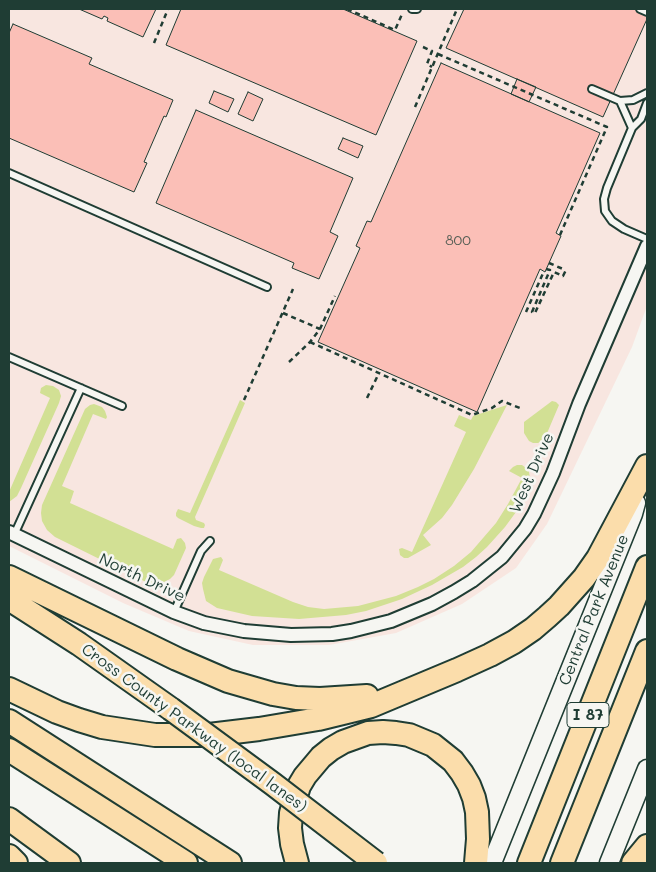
<!DOCTYPE html>
<style>
body{margin:0}
#map{position:relative;width:656px;height:872px;overflow:hidden;background:#f6f6f2;font-family:Mali,sans-serif}
canvas{display:block}
.frame{position:absolute;inset:0;border:10px solid #1f3d34;pointer-events:none}
</style>
<div id="map">
<canvas width="656" height="872"></canvas>
<div class="frame"></div>
</div>
<script>
const ctx = document.querySelector('canvas').getContext('2d');
ctx.lineJoin = 'round';
function paint(path, color) { ctx.fillStyle = color; ctx.fill(path, 'evenodd'); }
const poly = rows => new Path2D(rows.map(r => 'M' + r).join(''));
function strokePath(path, color, width, dash) { ctx.strokeStyle = color; ctx.lineWidth = width; ctx.lineCap = dash ? 'butt' : 'round'; ctx.setLineDash(dash || []); ctx.stroke(path); }
function label(font, color, halo, rows, align = 'center') {
  ctx.font = font + ' Mali,sans-serif'; ctx.lineWidth = 5; ctx.setLineDash([]); ctx.textBaseline = 'middle'; ctx.strokeStyle = halo; ctx.fillStyle = color; for (const [text, x, y, turn = 0] of rows) {
    ctx.save(); ctx.translate(x, y); ctx.rotate((+turn || 0) * Math.PI / 180); ctx.textAlign = isNaN(turn) ? turn : align; if (halo) ctx.strokeText(text, 0, 0); ctx.fillText(text, 0, 0); ctx.restore();
  }
}
paint(poly([
 [9,9,647,9,647,306,632,347,547,524,516,568,462,604,396,633,329,645,253,645,189,631,123,603,9,546]
]), '#f8e6e0');
paint(poly([
 [46,385,53,386,59,390,61,396,59,403,21,488,17,496,9,502,9,492,50,398,40,393,41,388],
 [240,400,245,403,195,517,196,520,204,523,205,525,204,528,201,528,194,526,178,518,176,516,176,513,178,509,190,513],
 [552,401,556,402,559,405,545,438,542,441,538,443,533,443,529,441,524,433,524,422],
 [94,404,102,407,105,411,107,417,106,419,93,414,62,486,74,491,70,503,173,549,177,539,181,538,185,543,186,548,174,575,170,579,164,582,158,583,148,583,55,537,47,530,42,521,41,513,42,505,85,409,90,405],
 [507,405,474,469,452,505,442,518,423,535,431,545,408,558,404,558,400,555,399,549,402,548,412,552,466,432,454,426,459,415,471,420,473,416],
 [517,465,522,465,526,468,529,472,530,478,529,484,516,512,505,527,487,547,476,557,463,567,432,585,402,599,366,611,346,615,299,619,252,616,217,608,206,601,203,589,202,583,204,577,213,559,221,557,223,560,219,570,293,602,308,607,324,609,358,606,396,596,418,587,434,579,454,566,471,552,496,523,508,504,522,478,509,471,513,467]
]), '#d2e094');
const building = poly([
 [79,9,156,9,143,37,107,21,108,18,104,16,102,19,79,9],
 [181,9,343,9,417,41,376,135,166,45,181,9],
 [464,9,647,9,647,19,603,117,446,48,464,9],
 [13,24,92,58,89,64,173,100,166,117,164,116,144,162,147,163,134,192,9,138,9,33,13,24],
 [441,63,600,133,556,233,561,236,545,272,540,269,477,412,318,342,360,248,356,246,367,221,371,222,441,63],
 [517,79,536,87,529,102,511,94,517,79],
 [214,91,234,99,228,112,209,103,214,91],
 [248,92,263,99,253,121,238,114,248,92],
 [196,110,353,178,330,232,338,236,319,279,292,268,294,263,156,203,196,110],
 [343,138,363,146,358,158,338,149,343,138]
]);
paint(building, '#fbbfb7');
strokePath(building, '#1f3d34', 1);
const lane = poly([
 [412,9,417,9],
 [640,9,647,12],
 [592,89,620,101,633,100,647,93],
 [620,101,632,128],
 [647,103,641,119,632,128,607,188,604,199,605,211,612,221,624,229,647,239],
 [9,173,267,287],
 [9,357,122,406],
 [14,535,81,388],
 [174,612,201,551,210,541]
]);
const street = poly([
 [9,532,174,612,204,623,244,631,291,635,332,634,351,631,391,621,432,604,454,592,472,581,502,557,525,529,534,514,553,473,579,404,647,246]
]);
const secondary = poly([
 [492,863,633,514,636,503],
 [609,863,647,769]
]);
const highway = poly([
 [9,577,177,659,228,681,273,694,296,698,320,699,367,696],
 [9,599,79,644,171,709],
 [9,689,57,712,79,720,102,727,155,735,209,735,259,729,318,719,371,706,457,670,490,655,514,642,533,629,547,617,559,606,584,578,598,558,647,466],
 [9,721,230,863],
 [9,750,186,863],
 [9,819,69,863],
 [9,856,16,863],
 [297,863,292,844,290,828,291,813,299,786,305,776,321,757,331,749,343,742,368,733,383,732,396,733,409,735,433,745,453,761,462,773,469,785,474,798,477,812,478,839,476,863],
 [529,863,647,567],
 [562,863,647,651],
 [633,863,647,846]
]);
strokePath(lane, '#1f3d34', 10);
strokePath(street, '#1f3d34', 16);
strokePath(secondary, '#1f3d34', 21);
strokePath(highway, '#1f3d34', 26);
strokePath(poly([
 [347,9,395,30,403,12],
 [154,43,168,9],
 [423,47,432,51,427,64,432,67],
 [438,54,607,127,560,235],
 [415,107,457,9],
 [549,263,563,269],
 [546,269,550,270,532,312,535,313,554,272,563,276,566,270],
 [526,312,544,271],
 [283,313,320,329],
 [310,342,472,415,492,408,502,401,520,408],
 [289,362,310,342,320,329,335,296],
 [367,398,379,373],
 [244,400,293,289]
]), '#1f3d34', 2.5, [5, 4]);
strokePath(lane, '#f6f6f2', 6);
strokePath(street, '#f6f6f2', 12);
strokePath(secondary, '#f6f6f2', 18);
strokePath(highway, '#fbddab', 22);
const highwayBridge = poly([
 [171,709,273,784,376,863]
]);
strokePath(highwayBridge, '#1f3d34', 26, []);
strokePath(highwayBridge, '#fbddab', 22);
label('14px', '#565e55', null, [
 ["800",458,241]
]);
for (const [x, y, w] of [
 [588,715,42]
]) { const box = new Path2D(); box.roundRect(x - w / 2, y - 12.5, w, 25, 4); ctx.fillStyle = '#f6f6f2'; ctx.fill(box); strokePath(box, '#1f3d34', 1); }
label('bold 15px', '#1f3d34', null, [
 ["I 87",588,715]
]);
label('16px', '#1f3d34', '#f6f6f2', [
 ["West Drive",532,473,-66],
 ["North Drive",142,578,25],
 ["Central Park Avenue",594,610,-68],
 ["Cross County Parkway (local lanes)",194,728,36]
]);
</script>
